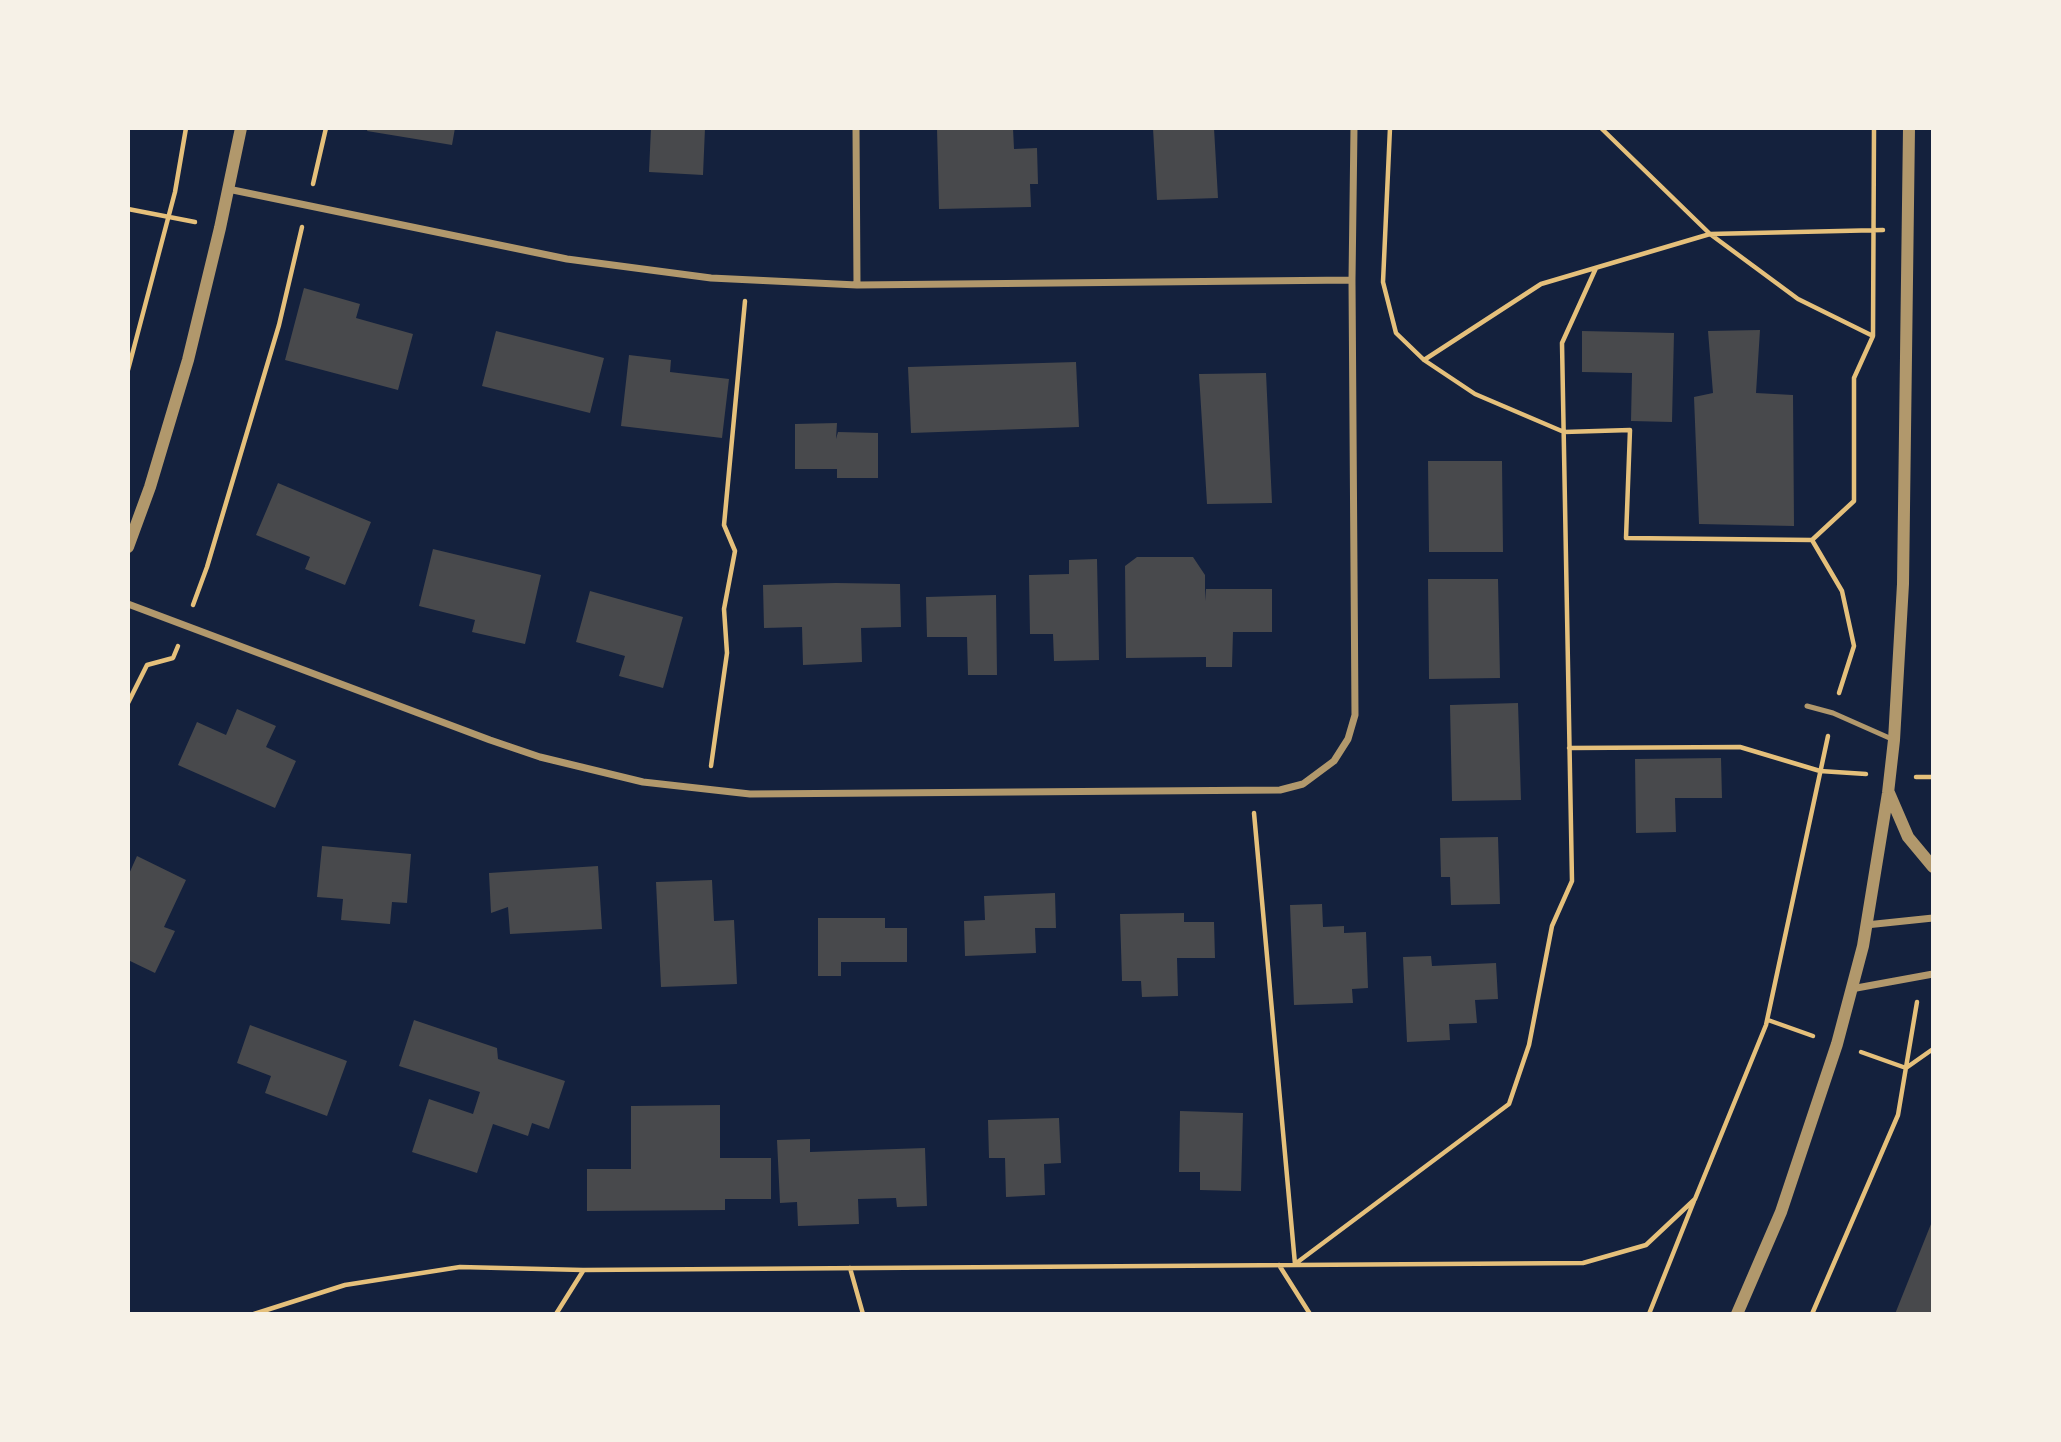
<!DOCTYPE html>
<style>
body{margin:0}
#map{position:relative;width:2061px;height:1442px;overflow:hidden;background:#14213d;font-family:Overpass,sans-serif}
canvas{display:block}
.frame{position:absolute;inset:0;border:130px solid #f6f1e7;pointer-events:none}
</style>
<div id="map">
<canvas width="2061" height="1442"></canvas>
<div class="frame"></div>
</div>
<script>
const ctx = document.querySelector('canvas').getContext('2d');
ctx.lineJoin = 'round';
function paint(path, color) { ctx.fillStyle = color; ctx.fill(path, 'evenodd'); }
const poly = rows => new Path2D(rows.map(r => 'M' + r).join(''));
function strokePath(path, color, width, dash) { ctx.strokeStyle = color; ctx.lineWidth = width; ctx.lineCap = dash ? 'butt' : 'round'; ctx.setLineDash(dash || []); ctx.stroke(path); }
paint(poly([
 [368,128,455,128,452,145,367,131],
 [651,128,705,128,703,175,649,172],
 [937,128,1013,128,1014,149,1037,148,1038,184,1030,184,1031,207,939,209],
 [1153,128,1214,128,1218,198,1157,200],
 [304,288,360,304,356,318,413,334,398,390,285,360],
 [1760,330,1756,393,1793,395,1794,526,1699,524,1694,397,1713,393,1708,331],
 [496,331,604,358,590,413,482,386],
 [1582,331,1674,333,1672,422,1631,421,1632,373,1582,372],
 [629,355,671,360,670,372,729,379,722,438,621,426],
 [1076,362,1079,427,911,433,908,367],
 [1266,373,1272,503,1207,504,1199,374],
 [837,423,836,439,838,432,878,433,878,478,837,478,837,469,795,469,795,424],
 [1428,461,1502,461,1503,552,1429,552],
 [278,483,371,522,345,585,305,569,310,557,256,535],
 [433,549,541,575,525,644,472,632,475,620,419,606],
 [1137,557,1193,557,1205,575,1205,601,1206,589,1272,589,1272,632,1233,632,1232,667,1206,667,1206,657,1126,658,1125,566],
 [1097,559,1099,660,1054,661,1053,634,1030,634,1029,575,1069,574,1069,560],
 [1428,579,1498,579,1500,678,1429,679],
 [836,583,900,584,901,627,861,628,862,662,803,665,802,627,764,628,763,585],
 [590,591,683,617,663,688,619,676,625,656,576,642],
 [996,595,997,675,968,675,967,637,927,637,926,597],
 [1518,703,1521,800,1452,801,1450,705],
 [237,709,276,726,266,747,296,761,275,808,178,765,197,722,226,735],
 [1721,758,1722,798,1675,798,1676,832,1636,833,1635,759],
 [1498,837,1500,904,1451,905,1450,877,1441,877,1440,838],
 [322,846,411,854,407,903,392,902,390,924,341,920,343,899,317,897],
 [137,856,186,880,164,927,175,931,155,973,128,960,128,876],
 [598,866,602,929,510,934,508,907,491,913,489,873],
 [712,880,714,921,734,920,737,984,661,987,656,882],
 [1055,893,1056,928,1035,928,1036,953,965,956,964,921,985,920,984,896],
 [1322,904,1323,927,1344,926,1344,933,1366,932,1368,988,1352,989,1353,1003,1294,1005,1290,905],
 [1184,913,1184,922,1214,922,1215,958,1177,958,1178,996,1142,997,1141,981,1122,981,1120,914],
 [818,918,885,918,885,928,907,928,907,962,841,962,841,976,818,976],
 [1431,956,1432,966,1496,963,1498,999,1475,1000,1477,1023,1449,1024,1450,1040,1407,1042,1403,957],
 [414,1020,497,1048,498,1059,565,1081,549,1129,532,1123,528,1136,493,1124,477,1173,412,1152,429,1099,473,1114,480,1092,399,1066],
 [250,1025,347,1061,327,1116,265,1093,271,1076,237,1063],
 [720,1105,720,1158,771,1158,771,1199,725,1199,725,1210,587,1211,587,1169,631,1169,631,1106],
 [1180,1111,1243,1113,1241,1191,1200,1190,1200,1172,1179,1172],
 [1059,1118,1061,1163,1044,1164,1045,1195,1006,1197,1005,1158,989,1158,988,1120],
 [810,1139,810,1152,925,1148,927,1206,897,1207,896,1198,858,1199,859,1224,798,1226,797,1202,780,1203,777,1140],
 [1933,1219,1933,1314,1895,1314]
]), '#48494c');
strokePath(poly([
 [1390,128,1383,282,1396,333,1424,360,1475,394,1564,432,1630,430,1626,538,1812,540],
 [1601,128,1710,234,1798,299,1873,336,1854,378,1854,501,1812,540,1842,591,1854,646,1839,693],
 [313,184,326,128],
 [128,209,195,222],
 [1873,336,1874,128],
 [1424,360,1541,284,1710,234,1883,230],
 [128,370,175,192,186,128],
 [193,605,207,567,279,325,302,227],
 [128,703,147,665,173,658,178,646],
 [1569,748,1740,747,1820,771,1866,774],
 [711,766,727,653,724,609,735,551,724,525,745,301],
 [1916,777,1933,777],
 [1254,813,1295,1264],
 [1768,1020,1813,1036],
 [1861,1052,1906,1068,1933,1049],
 [1295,1264,1509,1104,1529,1045,1552,926,1572,881,1562,343,1596,268],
 [1279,1265,1310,1314],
 [850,1268,863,1314],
 [254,1314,345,1285,460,1267,583,1270,1583,1263,1646,1245,1695,1199,1766,1025,1828,736],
 [556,1314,583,1271],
 [1649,1314,1694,1201],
 [1812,1314,1898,1115,1917,1002]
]), '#e5c07b', 4.5);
strokePath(poly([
 [1807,706,1833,713,1894,740]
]), '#b1986c', 5);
strokePath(poly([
 [856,128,857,285],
 [228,189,567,259,711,278,857,285,1352,280],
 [128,604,490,740,540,757,643,782,750,794,1280,790,1303,784,1334,761,1348,739,1355,715,1352,280,1354,128],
 [1866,925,1933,918],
 [1851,989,1933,974]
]), '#b1986c', 7);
strokePath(poly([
 [128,547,150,487,188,360,220,228,241,128],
 [1889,793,1908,837,1933,867],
 [1737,1314,1781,1212,1837,1044,1863,946,1888,793,1894,740,1903,584,1909,128]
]), '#b1986c', 12);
</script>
